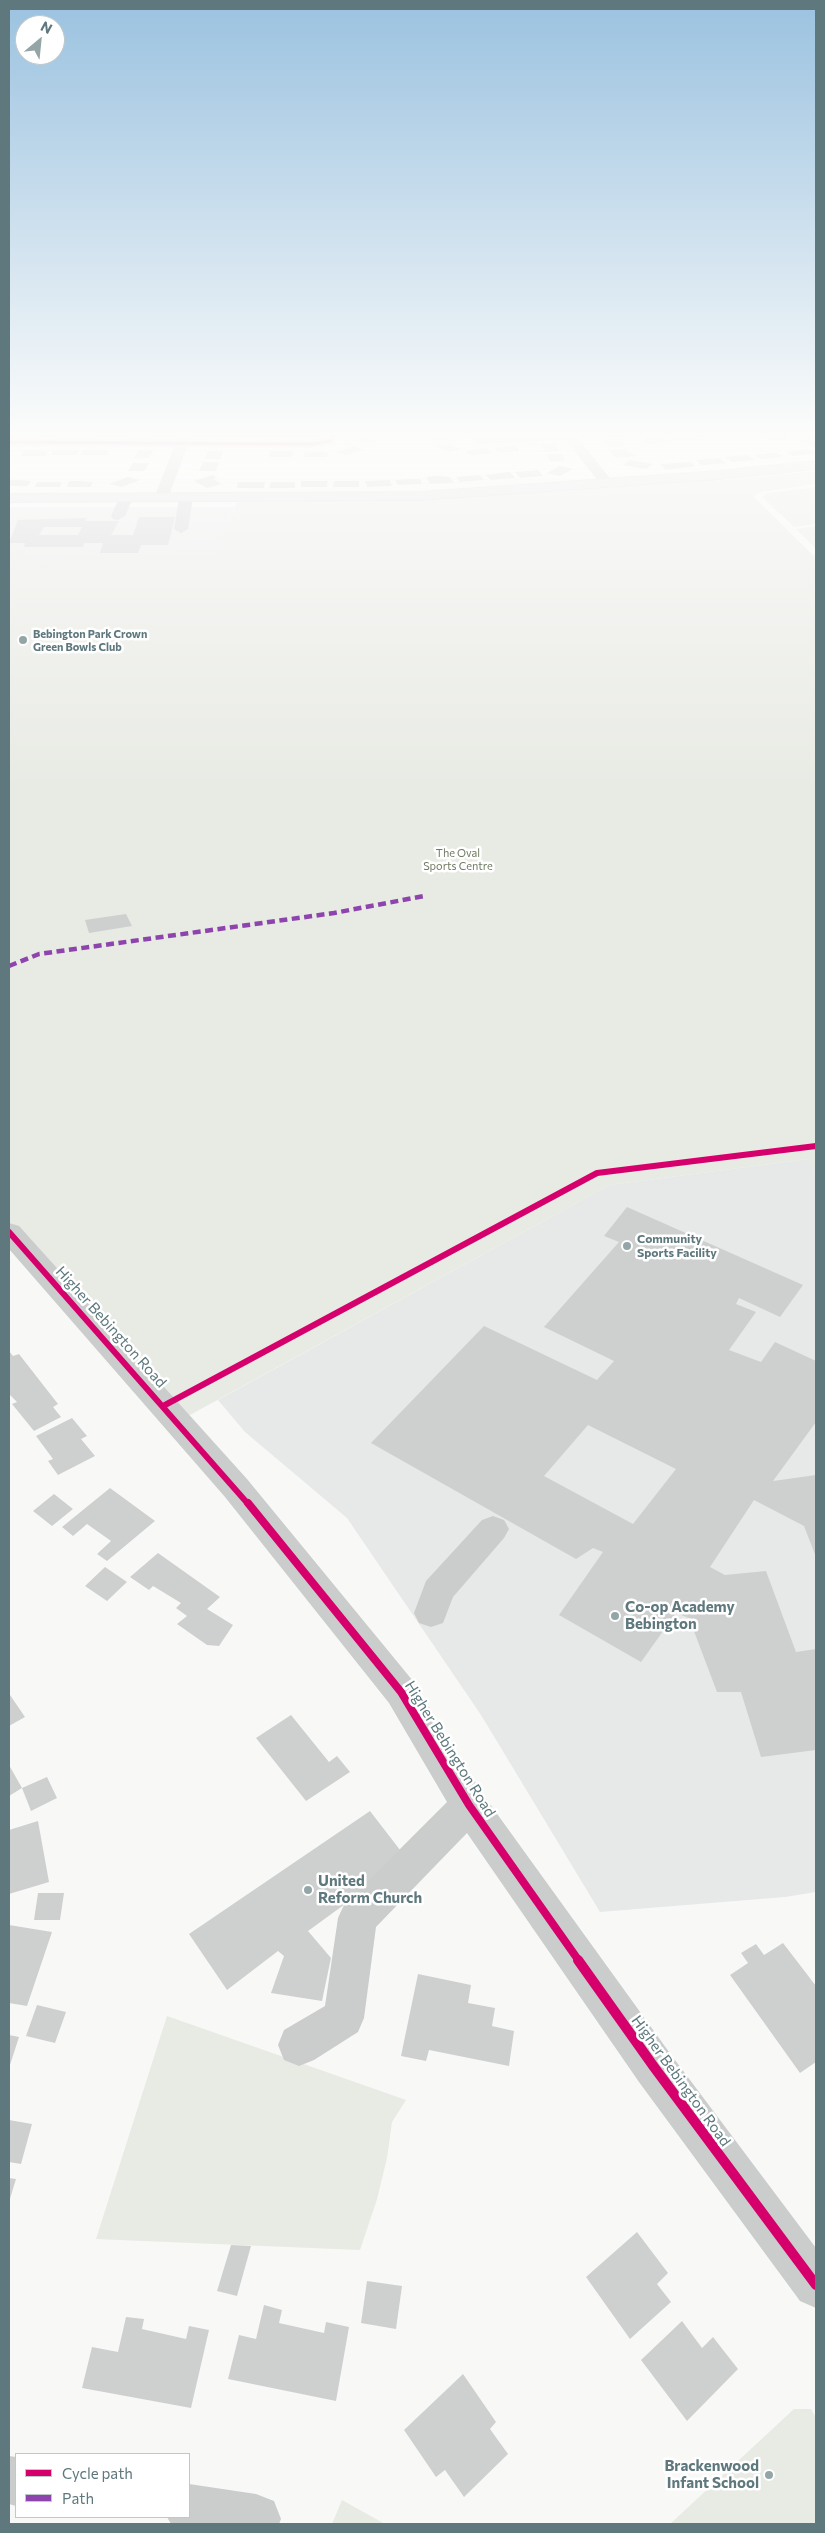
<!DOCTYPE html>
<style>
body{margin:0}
#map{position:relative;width:825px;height:2533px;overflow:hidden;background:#f8f8f7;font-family:Commissioner,sans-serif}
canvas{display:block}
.frame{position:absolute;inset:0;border:10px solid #5e787d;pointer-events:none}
.legend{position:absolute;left:15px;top:2453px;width:175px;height:65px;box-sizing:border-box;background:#fff;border:1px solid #bfc9cb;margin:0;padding:6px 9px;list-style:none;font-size:15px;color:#5e787d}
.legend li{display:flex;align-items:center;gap:10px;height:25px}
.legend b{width:25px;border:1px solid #bfc9cb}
.north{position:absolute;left:15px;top:15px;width:50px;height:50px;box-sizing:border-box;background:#fff;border:1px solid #bfc9cb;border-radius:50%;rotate:28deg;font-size:14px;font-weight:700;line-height:20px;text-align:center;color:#5e787d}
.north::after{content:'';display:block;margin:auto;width:18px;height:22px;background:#94a5a8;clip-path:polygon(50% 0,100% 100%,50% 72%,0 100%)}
</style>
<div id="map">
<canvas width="825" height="2533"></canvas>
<div class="frame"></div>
<ul class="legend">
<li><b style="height:6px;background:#d6006c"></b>Cycle path</li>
<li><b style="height:6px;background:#8e44ad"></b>Path</li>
</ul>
<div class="north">N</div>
</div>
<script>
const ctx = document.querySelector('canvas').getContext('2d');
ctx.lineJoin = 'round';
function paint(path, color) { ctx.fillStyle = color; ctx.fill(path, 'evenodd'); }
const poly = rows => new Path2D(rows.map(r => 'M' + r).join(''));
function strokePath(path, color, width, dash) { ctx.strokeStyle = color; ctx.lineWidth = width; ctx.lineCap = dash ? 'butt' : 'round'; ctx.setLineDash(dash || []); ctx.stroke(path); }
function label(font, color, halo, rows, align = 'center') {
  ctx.font = font + ' Commissioner,sans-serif'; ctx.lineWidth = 5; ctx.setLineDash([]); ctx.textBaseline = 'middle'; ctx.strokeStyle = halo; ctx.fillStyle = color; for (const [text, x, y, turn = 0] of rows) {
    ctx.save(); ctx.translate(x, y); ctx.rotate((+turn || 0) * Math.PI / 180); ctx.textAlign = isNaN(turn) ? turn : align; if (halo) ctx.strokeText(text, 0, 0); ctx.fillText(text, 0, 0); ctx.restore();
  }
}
paint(poly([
 [9,507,234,507,206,605,9,624],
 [816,1158,816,1892,785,1897,600,1912,481,1715,347,1518,245,1432,218,1400,609,1185]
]), '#e7e9e8');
paint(poly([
 [816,471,816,484,757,493,754,497,816,558,816,1174,809,1159,609,1185,179,1421,9,1232,9,552,24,553,22,555,32,555,34,559,43,561,60,559,66,555,217,557,238,498,377,497,710,476,715,481],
 [816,487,816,524,794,527,762,497,766,493],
 [816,526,816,549,796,529],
 [167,2016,406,2100,392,2122,387,2158,377,2199,360,2250,96,2239],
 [794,2409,811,2409,816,2418,816,2524,670,2524],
 [342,2500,385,2524,332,2524]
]), '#e8eae4');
paint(poly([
 [359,436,375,436,374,442,358,442],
 [433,436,448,436,447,441,432,440],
 [669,436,691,436,707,441,673,441],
 [769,436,784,436,789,439,771,441,766,437,771,437],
 [663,437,667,442,656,442,657,444,645,443,642,438],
 [620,439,624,442,620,443,624,446,610,447,602,440],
 [448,444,455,447,460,450,448,452,436,446],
 [541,444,555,444,559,451,545,452],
 [354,446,364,450,346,455,336,452],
 [516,446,520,451,499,453,494,448],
 [487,448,492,453,470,455,465,451],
 [624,449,636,456,616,458,609,450],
 [808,449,815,453,793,456,786,452],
 [24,450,36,450,48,451,45,456,21,456],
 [54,450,79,450,76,455,51,455],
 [83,450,109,450,106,455,81,455],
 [139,450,154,450,149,458,134,458],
 [208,451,223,451,220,459,205,459],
 [270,451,293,451,292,457,269,457],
 [305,452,328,452,327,457,304,457],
 [776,452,783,457,761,459,754,455],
 [547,454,562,454,565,461,550,461],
 [748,455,754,460,732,462,725,457],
 [719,458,726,463,702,465,696,460],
 [630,460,642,462,653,464,646,469,623,465],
 [203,462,219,462,216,471,199,471],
 [690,462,696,466,666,470,660,464],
 [133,463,149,463,144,471,128,471],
 [560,466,573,469,560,476,547,473],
 [538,470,543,476,520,478,515,472],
 [510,472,515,478,491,480,485,475],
 [212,475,218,478,213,479,222,484,207,488,194,481],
 [480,475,484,480,460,482,456,477],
 [437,476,450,477,454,483,430,484,426,477],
 [128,477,140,480,122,487,109,484],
 [408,479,420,479,422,484,398,485,395,480],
 [9,480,19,480,31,481,28,486,9,486],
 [390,480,392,486,367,487,365,481],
 [69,481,81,481,93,482,91,487,67,487],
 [301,481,328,481,327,487,301,487],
 [334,481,359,481,359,487,333,487],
 [37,482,62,482,60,487,35,487],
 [238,482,265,482,264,488,237,488],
 [271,482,295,482,295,488,269,488],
 [139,517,175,517,168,545,141,545,138,553,100,553,103,543,84,543,83,547,24,547,25,543,9,543,18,520,86,518,85,521,119,521,111,535,133,535],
 [44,527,82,527,78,535,39,535],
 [126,914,132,926,89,933,85,920],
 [627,1207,803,1285,780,1317,739,1298,736,1304,756,1312,729,1350,761,1362,775,1342,816,1361,816,1422,773,1481,816,1475,816,1557,804,1526,754,1500,710,1567,725,1575,766,1571,796,1652,816,1649,816,1750,761,1757,741,1692,717,1692,689,1618,676,1613,641,1662,559,1615,603,1552,593,1548,576,1559,371,1443,484,1326,597,1380,614,1361,544,1327,619,1242,604,1236],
 [588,1425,676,1469,633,1524,544,1476],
 [9,1351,13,1356,19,1354,58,1404,53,1407,61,1417,34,1431,12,1404,17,1402,9,1394],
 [72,1418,87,1436,81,1439,95,1456,58,1475,48,1461,53,1459,36,1436],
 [110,1488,155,1521,107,1561,97,1554,111,1541,87,1524,73,1536,62,1527],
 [54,1494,73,1509,52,1526,33,1511],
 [158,1553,220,1597,207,1609,233,1625,219,1646,207,1645,177,1624,187,1616,176,1608,181,1603,153,1586,149,1590,130,1577],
 [105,1567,127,1582,107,1601,85,1586],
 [10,1695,25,1717,9,1726,9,1696],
 [291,1715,329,1762,337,1756,350,1772,306,1801,256,1738],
 [9,1765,22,1788,47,1777,57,1798,31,1811,22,1788,9,1796],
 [370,1811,407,1859,308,1931,331,1958,322,2001,271,1993,284,1956,278,1951,227,1990,189,1934],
 [38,1821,49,1882,9,1894,9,1830],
 [38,1893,64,1893,60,1920,34,1920],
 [9,1925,52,1932,27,2006,9,2003],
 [783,1943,816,1986,816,2062,800,2073,730,1975,748,1963,741,1953,756,1944,764,1955],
 [418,1974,471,1985,468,2003,495,2008,492,2026,514,2031,509,2066,429,2050,426,2061,401,2056],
 [37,2005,66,2012,55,2043,26,2036],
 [9,2035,19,2037,9,2068],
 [9,2120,32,2124,21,2164,9,2162],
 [9,2178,16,2179,9,2202],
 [637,2232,668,2273,657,2284,671,2302,630,2339,586,2277],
 [231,2245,251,2246,237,2296,217,2291],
 [367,2281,402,2286,396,2329,361,2323],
 [264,2305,282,2310,279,2323,324,2333,326,2322,349,2327,336,2401,228,2379,239,2335,256,2339],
 [126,2317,144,2319,142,2329,186,2339,189,2326,209,2330,191,2408,82,2388,92,2347,118,2352],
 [682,2321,702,2348,713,2337,738,2369,687,2421,641,2360],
 [463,2374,496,2422,490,2429,508,2454,464,2497,445,2470,436,2477,404,2430]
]), '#ced0d0');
const major = poly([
 [816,461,816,469,719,479,420,500,9,502,9,494,420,492,719,471,816,461]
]);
strokePath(major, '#d4d5d5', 2);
paint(poly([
 [179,436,191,436,190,439,312,440,327,436,339,436,335,444,312,448,187,447,168,498,161,502,154,498,174,447,9,446,9,438,177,439,179,436],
 [467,436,576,436,614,483,612,486,602,486,566,440,480,444,467,436],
 [797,436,811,436,816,439,816,448,797,436],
 [126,494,133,498,125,516,118,520,113,519,111,516,119,498,126,494],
 [186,494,193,498,188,529,181,533,174,529,179,498,186,494],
 [9,1223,19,1226,247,1479,413,1681,482,1793,669,2052,816,2248,816,2308,800,2301,639,2082,467,1833,376,1927,364,2018,358,2032,314,2060,299,2066,284,2060,278,2045,284,2030,325,2006,338,1918,344,1905,447,1802,389,1703,225,1497,9,1249,9,1223],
 [493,1516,504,1520,509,1529,504,1538,453,1597,443,1623,431,1627,419,1623,414,1613,426,1581,482,1520,493,1516],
 [9,2456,16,2457,16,2506,9,2504,9,2456],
 [189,2484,256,2494,274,2501,281,2519,279,2524,171,2524,167,2517,189,2517,189,2484]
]), '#cacdcc');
paint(major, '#dfe0e0');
strokePath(poly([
 [9,966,39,954,334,913,424,896]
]), '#8e44ad', 4.5, [8, 4.5]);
strokePath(poly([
 [9,442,312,444,330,441,333,436]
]), '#d6006c', 3);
strokePath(poly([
 [9,1232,249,1505],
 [165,1405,597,1173,816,1146]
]), '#d6006c', 6);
strokePath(poly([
 [248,1503,401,1692,469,1805,579,1961]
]), '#d6006c', 8);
strokePath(poly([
 [578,1960,654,2067,816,2285]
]), '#d6006c', 10);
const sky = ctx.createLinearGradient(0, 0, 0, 790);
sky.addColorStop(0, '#9bc2e0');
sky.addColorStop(0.55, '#fcfcfb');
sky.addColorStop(1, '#fcfcfb00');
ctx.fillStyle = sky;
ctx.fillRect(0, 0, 825, 790);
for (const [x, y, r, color] of [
 [23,640,5,"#94a5a8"],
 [627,1246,5,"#94a5a8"],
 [615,1616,5,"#94a5a8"],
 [308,1890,5,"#94a5a8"],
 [769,2475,5,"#94a5a8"]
]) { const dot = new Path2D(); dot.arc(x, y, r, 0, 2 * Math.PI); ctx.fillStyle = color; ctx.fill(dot); strokePath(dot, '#fff', 2); }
label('bold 11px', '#5e787d', '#fff', [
 ["Bebington Park Crown",33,634],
 ["Green Bowls Club",33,647]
], 'left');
label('11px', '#6e7a61', '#fff', [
 ["The Oval",458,853],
 ["Sports Centre",458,866]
]);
label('bold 12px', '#5e787d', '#fff', [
 ["Community",637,1239],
 ["Sports Facility",637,1253]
], 'left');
label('15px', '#5e787d', '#fff', [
 ["Higher Bebington Road",111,1327,48],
 ["Higher Bebington Road",450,1749,58],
 ["Higher Bebington Road",681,2081,54]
]);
label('bold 15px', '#5e787d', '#fff', [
 ["Co-op Academy",625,1607],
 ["Bebington",625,1624],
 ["United",318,1881],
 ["Reform Church",318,1898],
 ["Brackenwood",759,2466,"right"],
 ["Infant School",759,2483,"right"]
], 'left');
</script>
